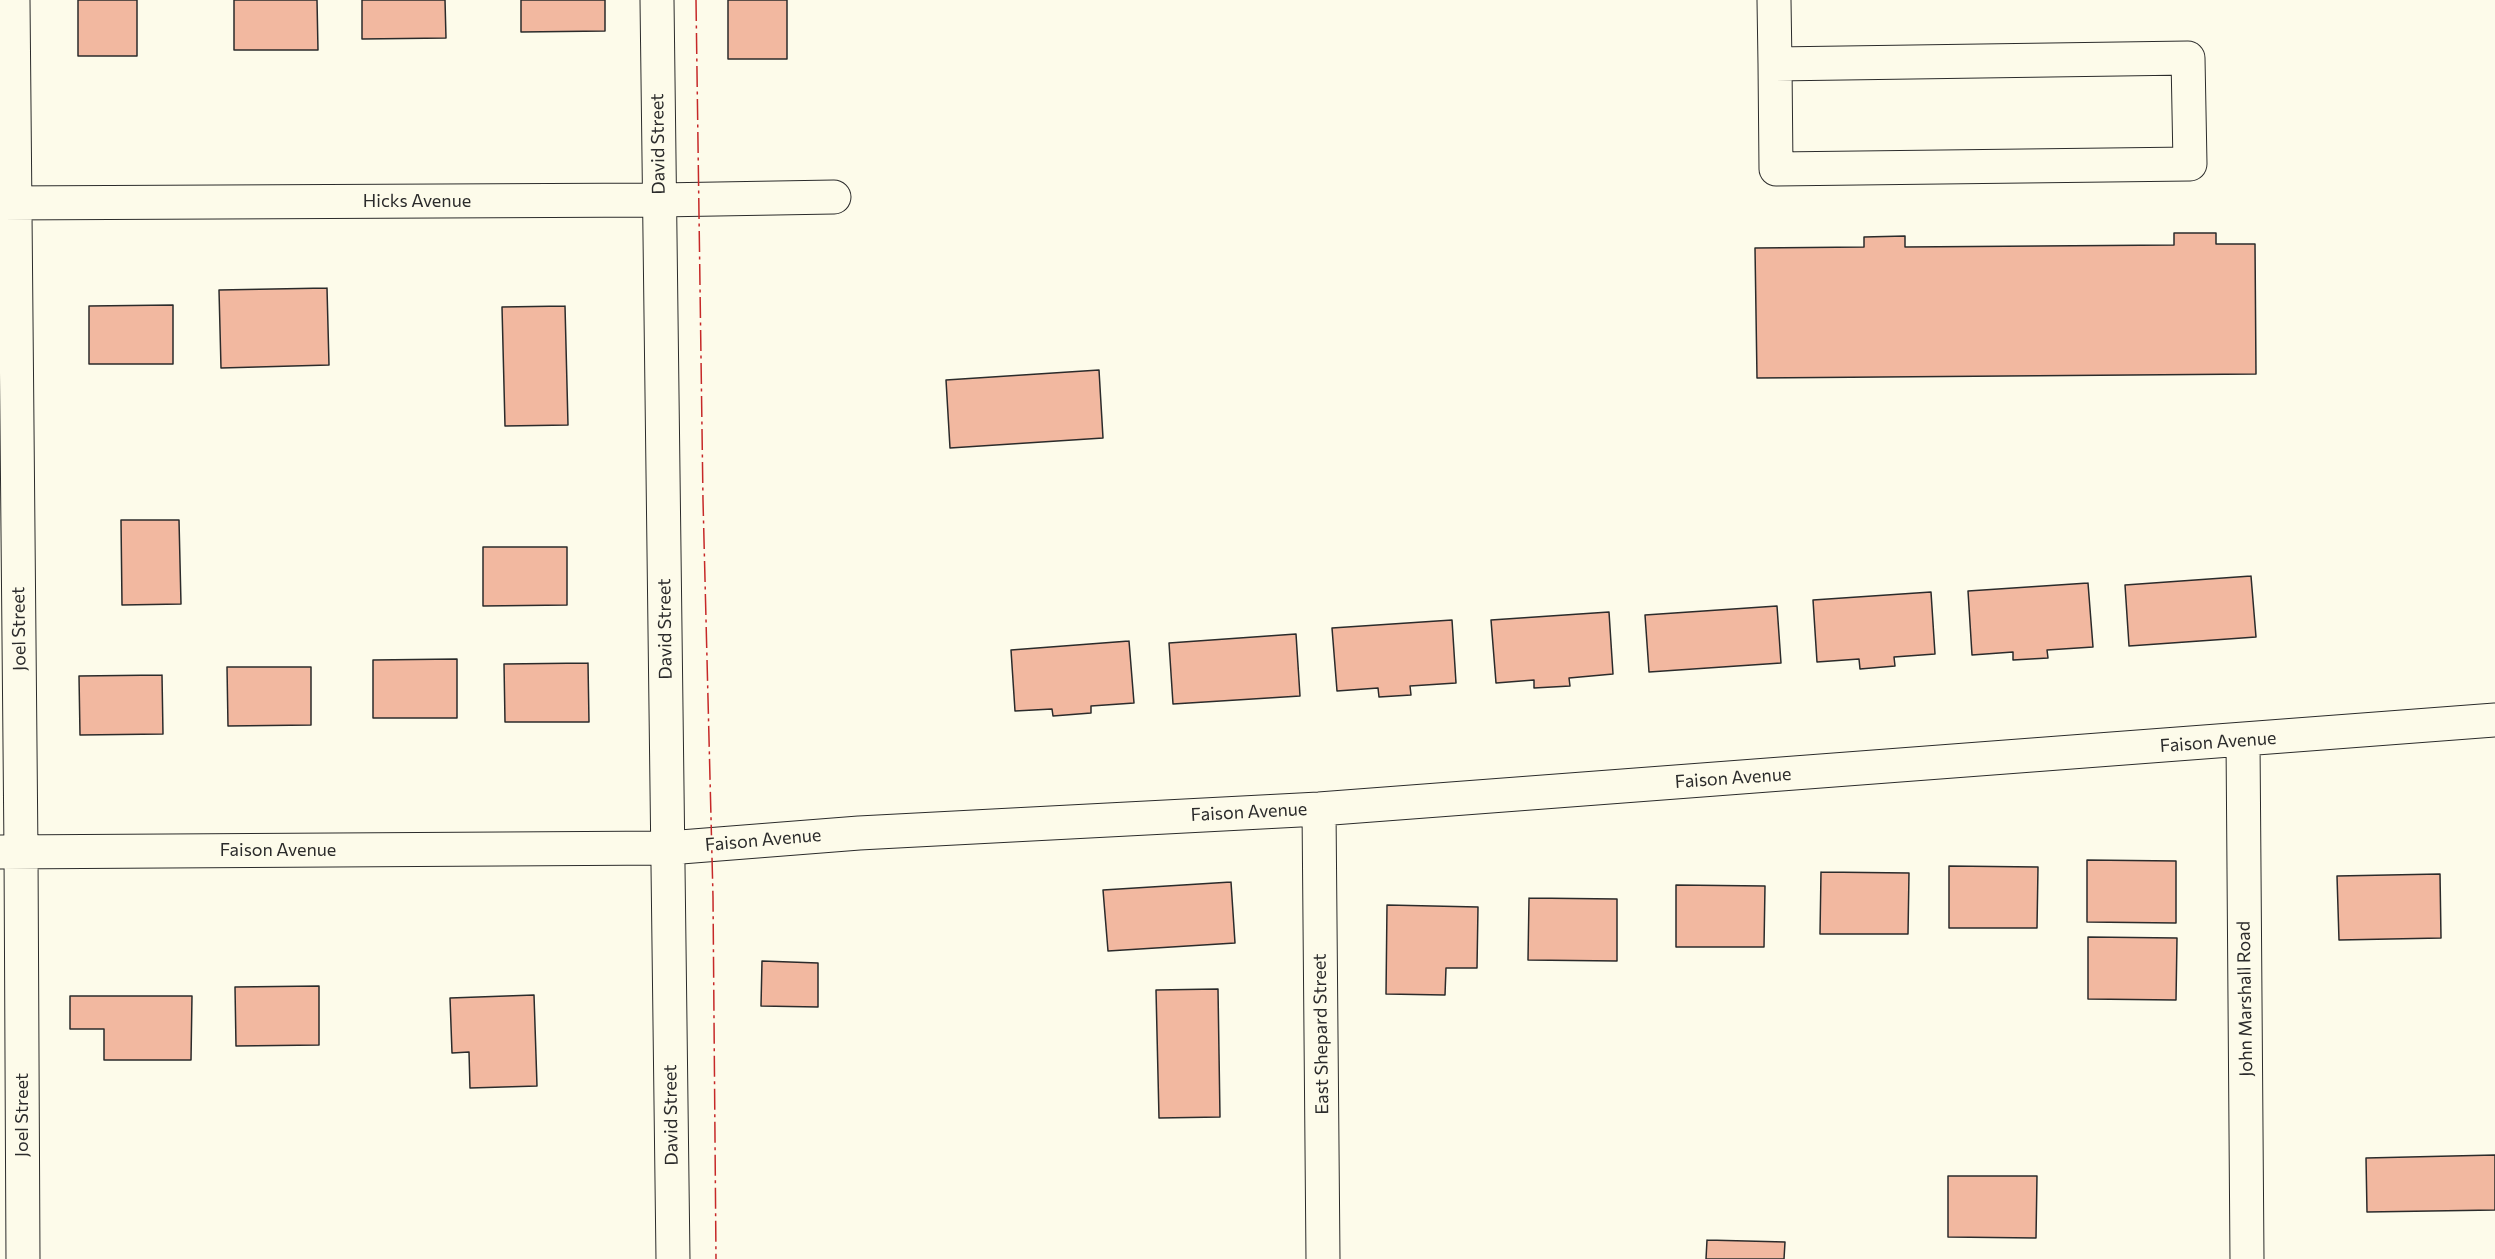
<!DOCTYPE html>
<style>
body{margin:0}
canvas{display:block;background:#fdfbea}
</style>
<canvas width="2495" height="1259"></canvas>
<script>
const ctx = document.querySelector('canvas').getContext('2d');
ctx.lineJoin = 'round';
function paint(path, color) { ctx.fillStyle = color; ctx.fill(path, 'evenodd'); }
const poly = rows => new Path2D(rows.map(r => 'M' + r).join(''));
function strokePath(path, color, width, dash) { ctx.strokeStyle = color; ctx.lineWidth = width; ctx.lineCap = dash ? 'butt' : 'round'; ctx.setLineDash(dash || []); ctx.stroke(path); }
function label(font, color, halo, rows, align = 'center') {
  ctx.font = font + ' Commissioner,sans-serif'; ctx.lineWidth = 4.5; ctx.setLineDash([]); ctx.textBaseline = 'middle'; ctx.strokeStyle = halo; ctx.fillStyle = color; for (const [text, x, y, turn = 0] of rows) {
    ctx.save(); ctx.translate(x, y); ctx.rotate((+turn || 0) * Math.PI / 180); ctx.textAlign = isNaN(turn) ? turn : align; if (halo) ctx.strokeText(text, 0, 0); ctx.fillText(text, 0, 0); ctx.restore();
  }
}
const building = poly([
 [78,0,137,0,137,56,78,56,78,0],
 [234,0,317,0,318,50,234,50,234,0],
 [362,0,445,0,446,38,362,39,362,0],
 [521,0,605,0,605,31,521,32,521,0],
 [728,0,787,0,787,59,728,59,728,0],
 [2174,233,2216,233,2216,244,2255,244,2256,374,1757,378,1755,248,1864,247,1864,237,1905,236,1905,247,2174,245,2174,233],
 [327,288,329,365,221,368,219,290,327,288],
 [173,305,173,364,89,364,89,306,173,305],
 [565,306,568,425,505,426,502,307,565,306],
 [1099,370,1103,438,950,448,946,380,1099,370],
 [121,520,179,520,181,604,122,605,121,520],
 [483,547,567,547,567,605,483,606,483,547],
 [2251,576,2256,637,2129,646,2125,585,2251,576],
 [2088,583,2093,647,2047,650,2048,658,2013,660,2013,652,1972,655,1968,591,2088,583],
 [1931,592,1935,654,1894,657,1895,666,1860,669,1859,659,1817,662,1813,600,1931,592],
 [1777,606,1781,663,1649,672,1645,615,1777,606],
 [1609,612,1613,674,1569,678,1570,686,1534,688,1534,680,1496,683,1491,620,1609,612],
 [1452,620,1456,683,1410,686,1411,695,1379,697,1378,688,1337,691,1332,628,1452,620],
 [1296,634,1300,696,1173,704,1169,643,1296,634],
 [1129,641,1134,703,1091,706,1091,713,1053,716,1052,709,1015,711,1011,650,1129,641],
 [457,659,457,718,373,718,373,660,457,659],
 [588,663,589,722,505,722,504,664,588,663],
 [227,667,311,667,311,725,228,726,227,667],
 [162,675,163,734,80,735,79,676,162,675],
 [2087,860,2176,861,2176,923,2087,922,2087,860],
 [1949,866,2038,867,2037,928,1949,928,1949,866],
 [1821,872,1909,873,1908,934,1820,934,1821,872],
 [2440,874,2441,938,2339,940,2337,876,2440,874],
 [1231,882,1235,943,1108,951,1103,890,1231,882],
 [1676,885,1765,886,1764,947,1676,947,1676,885],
 [1529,898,1617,899,1617,961,1528,960,1529,898],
 [1387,905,1478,907,1477,968,1446,968,1445,995,1386,994,1387,905],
 [2088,937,2177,938,2176,1000,2088,999,2088,937],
 [762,961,818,963,818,1007,761,1006,762,961],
 [319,986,319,1045,236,1046,235,987,319,986],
 [1218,989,1220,1117,1159,1118,1156,990,1218,989],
 [534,995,537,1086,470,1088,469,1052,452,1053,450,998,534,995],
 [70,996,192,996,191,1060,104,1060,104,1029,70,1029,70,996],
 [2495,1155,2495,1210,2367,1212,2366,1158,2495,1155],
 [1948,1176,2037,1176,2036,1238,1948,1237,1948,1176],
 [1707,1240,1785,1242,1784,1259,1706,1259,1707,1240]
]);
paint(building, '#f2b8a0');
strokePath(building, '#2b2b2b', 1.5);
const minor = poly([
 [13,0,21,852,23,1259],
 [657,0,673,1259],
 [1774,0,1775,64,1776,169,2190,164,2188,58,1775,64],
 [0,203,659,200,834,197],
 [2243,740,2247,1259],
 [1319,809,1323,1259],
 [0,852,668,848,859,833,1319,809,2495,720]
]);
strokePath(minor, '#2b2b2b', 35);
strokePath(minor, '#fdfbea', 33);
strokePath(poly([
 [696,0,703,500,713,897,716,1259]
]), '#c62828', 1.5, [21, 4.5, 3, 4.5]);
label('18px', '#2b2b2b', '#fdfbea', [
 ["David Street",658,144,-91],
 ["Hicks Avenue",417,201],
 ["Joel Street",19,629,-91],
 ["David Street",665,629,-91],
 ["Faison Avenue",2218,742,-4],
 ["Faison Avenue",1733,778,-4],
 ["Faison Avenue",1249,812,-3],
 ["Faison Avenue",763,840,-5],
 ["Faison Avenue",278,850],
 ["John Marshall Road",2245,999,-91],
 ["East Shepard Street",1321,1034,-91],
 ["Joel Street",22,1115,-90],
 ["David Street",671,1115,-91]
]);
</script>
